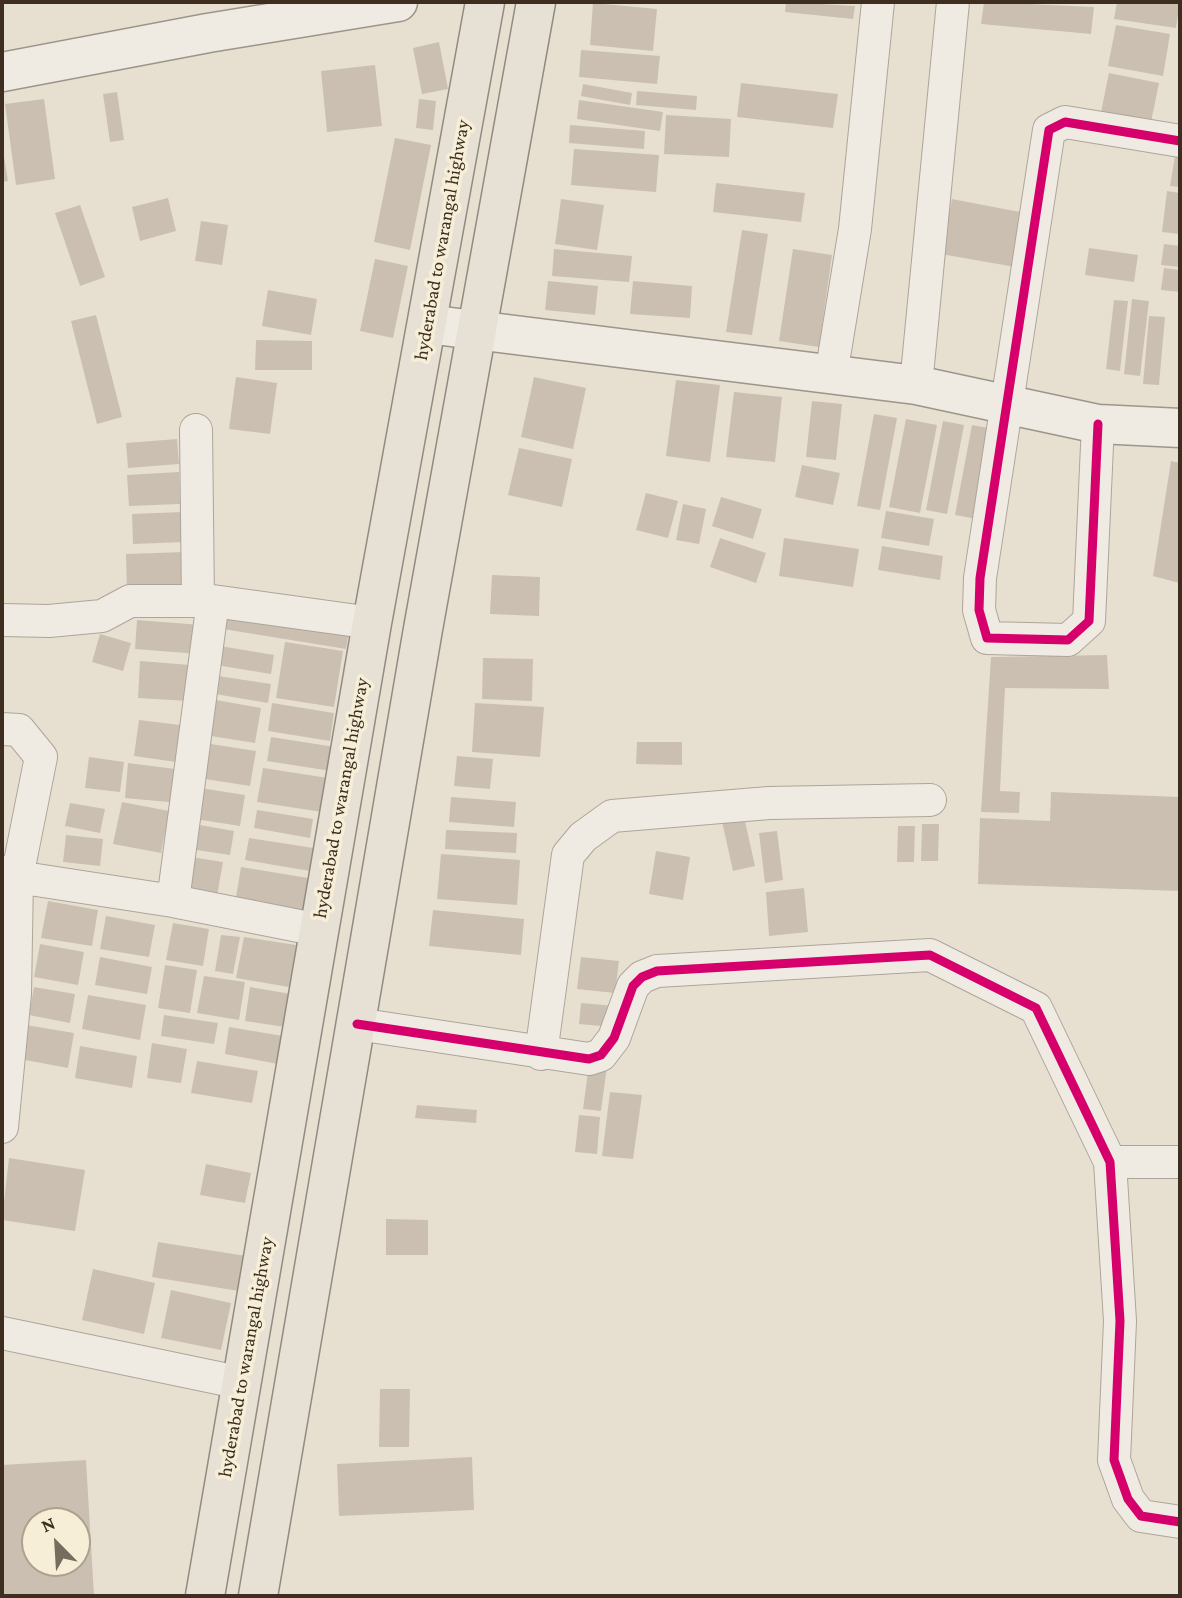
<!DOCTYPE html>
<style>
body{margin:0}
#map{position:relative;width:1182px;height:1598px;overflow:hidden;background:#e7e0d1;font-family:"Crimson Pro",serif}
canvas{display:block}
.frame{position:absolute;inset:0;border:4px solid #3d2e20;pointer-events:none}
.north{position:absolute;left:21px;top:1507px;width:70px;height:70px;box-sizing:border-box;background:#f7eed8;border:2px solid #ada18e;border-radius:50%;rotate:336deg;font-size:19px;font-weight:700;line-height:28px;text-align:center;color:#3d2e20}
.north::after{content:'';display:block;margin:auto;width:24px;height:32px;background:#786c5e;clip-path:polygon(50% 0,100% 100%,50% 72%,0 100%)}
</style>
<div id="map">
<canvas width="1182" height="1598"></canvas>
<div class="frame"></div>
<div class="north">N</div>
</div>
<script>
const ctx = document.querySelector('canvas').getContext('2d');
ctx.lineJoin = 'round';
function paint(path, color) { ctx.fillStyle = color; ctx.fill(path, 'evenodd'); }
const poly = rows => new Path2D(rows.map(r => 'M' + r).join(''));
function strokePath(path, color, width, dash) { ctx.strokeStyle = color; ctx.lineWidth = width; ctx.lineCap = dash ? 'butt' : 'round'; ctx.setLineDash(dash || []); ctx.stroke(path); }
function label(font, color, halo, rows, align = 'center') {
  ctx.font = font + ' "Crimson Pro",serif'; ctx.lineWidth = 7; ctx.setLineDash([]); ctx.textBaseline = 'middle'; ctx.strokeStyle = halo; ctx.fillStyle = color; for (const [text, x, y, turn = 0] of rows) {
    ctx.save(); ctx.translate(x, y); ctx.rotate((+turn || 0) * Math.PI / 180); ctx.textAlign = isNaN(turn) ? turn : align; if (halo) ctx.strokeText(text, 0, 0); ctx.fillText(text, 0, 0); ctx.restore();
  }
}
paint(poly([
 [786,2,855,6,853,19,785,12],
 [984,2,1094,7,1091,34,981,24],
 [1117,2,1180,2,1176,28,1114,19],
 [593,3,657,9,653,51,590,45],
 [1116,25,1170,34,1163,76,1108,66],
 [439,42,448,89,422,94,413,48],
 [581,50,660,56,657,84,579,77],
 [375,65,382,126,327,132,321,71],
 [1109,73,1159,83,1151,122,1101,112],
 [741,83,838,94,833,128,737,117],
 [583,84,632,93,630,105,581,96],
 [637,91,697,96,696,110,636,105],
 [117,92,124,140,110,142,103,94],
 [44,99,55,179,16,185,5,104],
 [419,99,436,101,433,130,416,128],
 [579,100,663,112,660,131,577,119],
 [666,115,731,119,729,157,664,154],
 [570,125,645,131,644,149,569,143],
 [395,138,431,145,410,250,374,242],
 [2,144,8,181,2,182],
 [574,149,659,155,656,192,571,185],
 [1175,156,1180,157,1180,187,1170,186],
 [716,183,805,193,801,222,713,212],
 [1167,191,1180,193,1180,234,1162,232],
 [168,198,176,231,140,241,132,207],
 [561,199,604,205,597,250,555,244],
 [952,199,1025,213,1015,267,941,254],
 [80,205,105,277,80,286,55,213],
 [201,221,228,225,222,265,195,261],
 [742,230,768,234,752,335,726,332],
 [1164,244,1180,246,1180,267,1161,265],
 [1089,248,1138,255,1134,282,1085,275],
 [554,249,632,256,629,282,552,276],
 [793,249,832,255,819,347,779,341],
 [375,259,408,266,393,338,360,331],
 [1164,268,1180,270,1180,292,1161,290],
 [548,281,598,286,595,315,545,310],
 [633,281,692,286,690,318,630,314],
 [268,290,317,299,311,335,262,326],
 [1132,299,1149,301,1140,376,1124,374],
 [1114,300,1128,301,1120,371,1106,369],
 [96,315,122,417,97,424,71,321],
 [1149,316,1165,317,1159,385,1143,384],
 [256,340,312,341,312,370,255,370],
 [236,377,277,383,270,434,229,429],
 [534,377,586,388,573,449,521,437],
 [676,380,720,385,710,462,666,456],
 [734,392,782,397,775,462,726,457],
 [812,401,842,404,836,460,806,457],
 [874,414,897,418,880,510,857,506],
 [906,419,937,425,920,513,889,507],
 [943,421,964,425,947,514,926,510],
 [972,425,994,429,977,519,955,515],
 [177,439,179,464,128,468,126,443],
 [519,448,572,459,562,507,508,495],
 [1171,461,1180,463,1179,583,1153,576],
 [802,465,840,473,833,505,795,497],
 [179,472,180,504,129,506,127,475],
 [646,493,678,501,668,538,636,530],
 [721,497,762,509,753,539,712,526],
 [683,504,706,509,699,544,676,540],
 [886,511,934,519,929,546,881,538],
 [182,512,184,542,133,544,132,514],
 [720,538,766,553,756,583,710,567],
 [784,538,859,549,853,587,779,576],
 [882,546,943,556,940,580,878,570],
 [184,552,185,594,127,597,126,554],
 [492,575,540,577,539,616,490,614],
 [220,609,349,630,346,649,217,628],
 [137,620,201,625,199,654,135,649],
 [100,634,131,643,123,671,92,662],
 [285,642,343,651,334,707,276,698],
 [220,646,274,655,271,674,216,665],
 [1107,655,1109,689,1005,688,1000,791,1020,792,1019,813,981,812,991,657],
 [483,658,533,659,532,701,482,699],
 [140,661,190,665,188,701,138,698],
 [218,676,271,684,268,703,215,694],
 [216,700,261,708,255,743,211,736],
 [272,703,334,713,330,741,268,731],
 [475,703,544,707,540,757,472,752],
 [139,720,188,726,183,763,134,756],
 [271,737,335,747,331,771,267,761],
 [637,742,682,742,682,765,636,764],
 [211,744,256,751,250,786,205,779],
 [457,756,493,759,490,789,454,786],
 [89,757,124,762,120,792,85,788],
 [128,763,183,770,179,803,125,798],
 [263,768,328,778,322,812,257,802],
 [200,788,245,795,240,826,195,819],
 [1051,792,1180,797,1180,891,978,884,980,818,1050,821],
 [451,797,516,802,514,827,449,822],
 [122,802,169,811,161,853,113,844],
 [70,803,105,809,100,833,65,826],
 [257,810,313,819,310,838,254,828],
 [743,812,755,866,733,871,721,817],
 [194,824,234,831,230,855,190,849],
 [922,824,939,824,938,861,921,861],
 [898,826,915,826,914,862,897,862],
 [446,830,517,833,516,853,445,849],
 [777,831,783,880,765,883,759,833],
 [66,835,103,839,100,866,63,862],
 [249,838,320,849,316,872,245,860],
 [656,851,690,857,683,900,649,894],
 [441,854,520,860,517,905,437,899],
 [191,857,223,862,217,896,185,891],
 [241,867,314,879,308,914,235,903],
 [804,888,808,932,769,936,766,892],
 [48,901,98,910,92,946,41,938],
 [433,910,524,919,521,955,429,946],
 [106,916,155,925,149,957,100,949],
 [173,923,209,929,203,966,166,960],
 [221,935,240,937,233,974,215,971],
 [244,937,296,945,289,987,236,978],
 [40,944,84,952,78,985,34,977],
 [100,957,152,967,147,994,95,985],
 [581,957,619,961,615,993,577,989],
 [165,965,197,970,190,1013,158,1008],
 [204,976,245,982,239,1020,197,1013],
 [34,987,75,994,70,1023,29,1015],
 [250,987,291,994,285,1027,245,1021],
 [88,995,146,1005,140,1040,82,1029],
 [581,1003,615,1006,613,1027,579,1024],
 [164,1015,218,1023,214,1044,161,1036],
 [26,1025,74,1033,68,1068,20,1059],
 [229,1027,283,1036,278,1064,225,1054],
 [152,1043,187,1049,181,1083,147,1078],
 [80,1046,137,1056,132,1088,75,1078],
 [197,1061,258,1071,252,1103,191,1093],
 [589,1064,607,1066,601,1111,583,1109],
 [610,1092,642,1095,633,1159,602,1156],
 [417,1105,477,1110,476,1123,415,1118],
 [579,1115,600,1117,597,1154,575,1152],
 [9,1158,85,1170,75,1231,2,1220],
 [206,1164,251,1173,245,1203,200,1195],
 [386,1219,428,1220,428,1255,386,1255],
 [158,1242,246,1256,239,1291,152,1277],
 [93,1269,155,1283,144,1334,82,1320],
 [171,1290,231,1303,221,1350,161,1338],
 [380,1389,410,1389,409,1447,379,1447],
 [472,1457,474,1510,339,1516,337,1464],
 [86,1460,94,1596,2,1596,2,1465],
 [35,1521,77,1521,77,1563,35,1563]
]), '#cbbfb2');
const street = poly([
 [831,375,855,229,878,2],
 [916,385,953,2],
 [1098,424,1089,621,1068,640,987,638,979,610,980,578,1049,130,1065,122,1180,141],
 [196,430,198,601],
 [2,620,49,621,102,616,130,601,213,601,372,623],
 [2,729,19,730,41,757,17,877,173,901,319,930],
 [2,872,17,877,15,994,2,1127],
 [173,901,213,601],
 [357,1024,589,1059,601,1055,614,1038,633,986,642,977,657,971,930,955,1036,1008,1110,1162,1120,1321,1114,1460,1128,1499,1141,1516,1180,1522],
 [541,1054,568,855,583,837,612,816,769,803,930,800],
 [1110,1162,1180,1162],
 [2,1333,242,1383]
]);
const secondary = poly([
 [2,72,208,33,398,2],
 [427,324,916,385,1098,424,1180,428]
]);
const primary = poly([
 [205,1596,372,623,485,2],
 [258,1596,423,629,536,2]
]);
strokePath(street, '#ada599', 34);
strokePath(secondary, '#9c958a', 41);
strokePath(primary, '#928b80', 41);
strokePath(street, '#efebe3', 32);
strokePath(secondary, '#efebe3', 38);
strokePath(primary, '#e6e1d4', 38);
strokePath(poly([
 [1098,424,1089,621,1068,640,987,638,979,610,980,578,1049,130,1065,122,1180,141],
 [357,1024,589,1059,601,1055,614,1038,633,986,642,977,657,971,930,955,1036,1008,1110,1162,1120,1321,1114,1460,1128,1499,1141,1516,1180,1522]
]), '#d6006c', 9);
label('19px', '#3d2e20', '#f7eed8', [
 ["hyderabad to warangal highway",442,240,-80],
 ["hyderabad to warangal highway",341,798,-80],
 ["hyderabad to warangal highway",246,1357,-80]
]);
</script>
